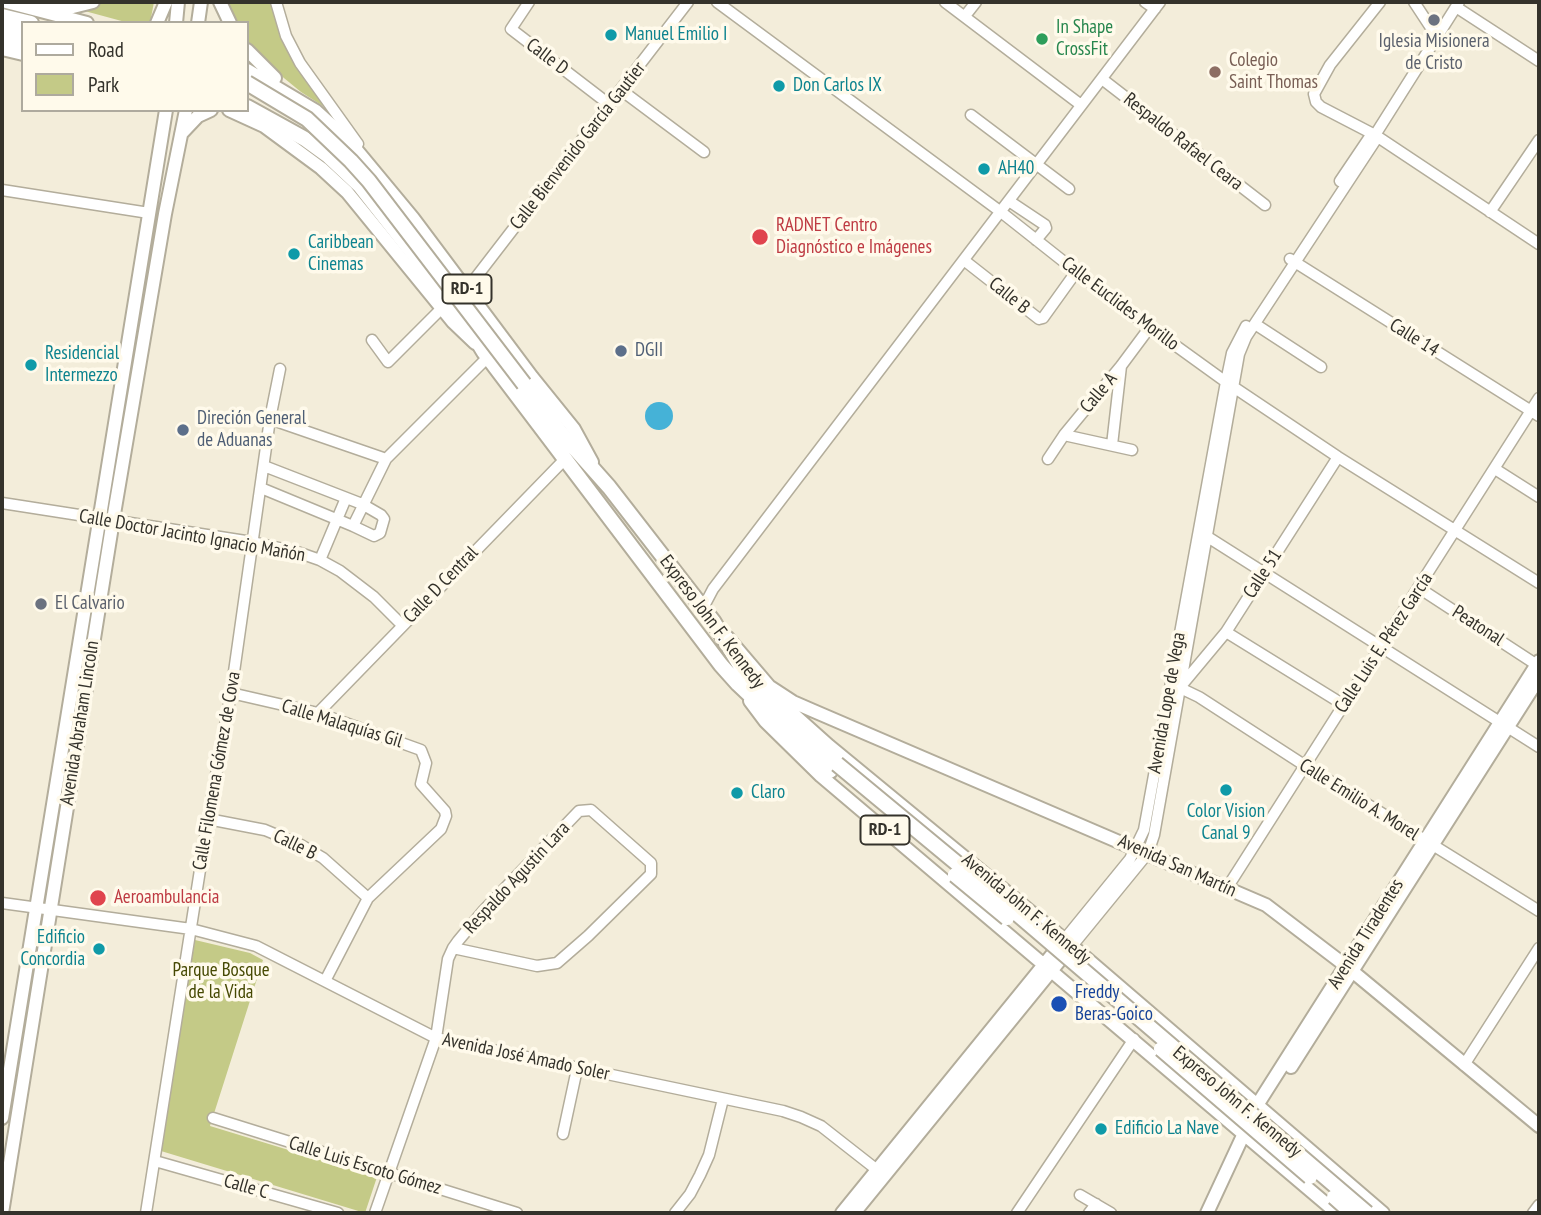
<!DOCTYPE html>
<meta charset="utf-8">
<style>
body{margin:0}
#map{position:relative;width:1541px;height:1215px;overflow:hidden;background:#f3edda;font-family:"PT Sans Narrow",sans-serif}
canvas{display:block}
.frame{position:absolute;inset:0;border:4px solid #34322b;pointer-events:none}
.legend{position:absolute;left:21px;top:21px;width:228px;height:91px;box-sizing:border-box;background:#fffaeb;border:2px solid #aeaa9e;margin:0;padding:9px 12px;list-style:none;font-size:21px;color:#34322b}
.legend li{display:flex;align-items:center;gap:14px;height:35px}
.legend b{width:35px;border:2px solid #aeaa9e}
</style>
<div id="map">
<canvas width="1541" height="1215"></canvas>
<div class="frame"></div>
<ul class="legend">
<li><b style="height:9px;background:#fff"></b>Road</li>
<li><b style="height:19px;background:#c4ca87"></b>Park</li>
</ul>
</div>
<script>
const ctx = document.querySelector('canvas').getContext('2d');
ctx.lineJoin = 'round';
function paint(path, color) { ctx.fillStyle = color; ctx.fill(path, 'evenodd'); }
const poly = rows => new Path2D(rows.map(r => 'M' + r).join(''));
function strokePath(path, color, width, dash) { ctx.strokeStyle = color; ctx.lineWidth = width; ctx.lineCap = dash ? 'butt' : 'round'; ctx.setLineDash(dash || []); ctx.stroke(path); }
function label(font, color, halo, rows, align = 'center') {
  ctx.font = font + ' "PT Sans Narrow",sans-serif'; ctx.lineWidth = 7; ctx.setLineDash([]); ctx.textBaseline = 'middle'; ctx.strokeStyle = halo; ctx.fillStyle = color; for (const [text, x, y, turn = 0] of rows) {
    ctx.save(); ctx.translate(x, y); ctx.rotate((+turn || 0) * Math.PI / 180); ctx.textAlign = isNaN(turn) ? turn : align; if (halo) ctx.strokeText(text, 0, 0); ctx.fillText(text, 0, 0); ctx.restore();
  }
}
paint(poly([
 [100,2,154,2,150,23,129,23,81,10],
 [228,2,274,2,284,34,329,107,326,108,301,92,262,60,247,40,247,23,236,23],
 [195,940,250,953,263,960,210,1126,377,1177,365,1213,161,1151]
]), '#c4ca87');
paint(poly([
 '645 416a14 14 0 1 1 28 0a14 14 0 1 1-28 0Z'
]), '#45b2d7');
const minor = poly([
 [276,2,286,36,300,63,358,144],
 [529,2,511,29,610,105],
 [717,2,1001,212,1111,299,1226,382,1338,457,1539,583],
 [945,2,1081,105],
 [1145,2,1155,9],
 [1380,2,1330,65,1314,94,1316,102,1321,107,1375,135,1539,244],
 [1414,2,1437,37],
 [1456,7,1539,61],
 [965,16,976,2],
 [1102,79,1265,205],
 [621,90,704,152],
 [971,115,1069,189],
 [1340,181,1369,138,1375,135],
 [2,190,149,213],
 [1009,201,1045,225,1046,228,1036,240],
 [1490,212,1539,140],
 [1290,259,1539,416],
 [965,261,1039,319,1043,318,1076,272],
 [467,289,688,2],
 [1255,324,1321,367],
 [372,340,388,362,442,308],
 [270,419,386,459],
 [1064,435,1132,450],
 [1112,445,1121,366],
 [1048,459,1064,435,1121,366,1150,327],
 [264,466,362,504,381,515,384,519,380,533,374,536,353,526],
 [1495,469,1539,497],
 [261,488,353,526,386,459,488,357],
 [2,503,252,542,297,552,320,560,340,571,374,597,402,625],
 [1203,534,1539,747],
 [320,560,346,498],
 [1419,588,1537,665],
 [703,608,713,589,1160,2],
 [1226,632,1344,705],
 [1174,685,1199,697,1304,765,1539,911],
 [1181,686,1226,632,1338,457],
 [231,693,318,713,421,750,426,763,421,784,445,811,446,816,441,829,368,898,325,981],
 [318,713,566,458],
 [208,819,265,830,301,845,323,858,368,898],
 [1227,888,1539,398],
 [2,903,191,929,256,946,436,1038,783,1111,801,1117,821,1126,881,1173],
 [1064,940,1130,859,1144,830,1226,382,1232,353,1246,326],
 [1072,946,1148,853,1154,835,1239,354,1246,337,1375,141,1375,135,1459,2],
 [1464,1065,1539,948],
 [213,1118,517,1213],
 [563,1134,577,1069],
 [155,1161,338,1213],
 [1080,1195,1111,1213],
 [146,1213,208,819,231,693,270,419,280,369],
 [375,1213,436,1038,448,959,453,948,458,941,484,910,579,811,591,810,651,863,651,874,588,936,557,963,537,966,453,948],
 [675,1213,690,1194,700,1175,709,1155,723,1099],
 [1017,1213,1134,1039],
 [1089,1213,1096,1204],
 [1533,1213,1539,1205]
]);
const major = poly([
 [6,2,87,23],
 [220,2,230,23],
 [41,4,73,7,93,2],
 [157,23,166,2],
 [176,23,178,2],
 [198,23,201,2],
 [2,27,23,32],
 [2,49,23,54],
 [247,50,275,78],
 [247,70,316,111,350,142,413,218,532,377,574,429,592,462],
 [229,110,264,126,321,168,347,192,453,322,475,343],
 [181,134,198,116,211,110],
 [727,637,791,712,829,746,1072,946,1383,1213],
 [767,685,793,702,816,712,1266,905,1346,966,1539,1126],
 [750,701,765,721,821,776,1337,1213],
 [1291,1067,1539,678],
 [1254,1110,1539,661],
 [2,1118,166,110],
 [2,1213,113,520,165,214,186,110],
 [842,1213,1064,940],
 [854,1213,1069,949],
 [1207,1213,1247,1127]
]);
const highway = poly([
 [2,16,31,23],
 [2,37,23,43],
 [247,107,305,139,327,155,360,186,462,316,484,352,721,665,738,684,830,771],
 [524,384,561,433,609,487,713,621,741,667,787,720,837,764]
]);
strokePath(minor, '#b3ad9b', 13);
strokePath(major, '#b3ad9b', 16);
strokePath(highway, '#b3ad9b', 18);
strokePath(minor, '#fff', 10);
strokePath(major, '#fff', 12);
strokePath(highway, '#fff', 14);
const highwayBridge = poly([
 [247,83,307,119,351,161,369,181,524,384],
 [837,764,994,894,1367,1213],
 [955,875,1007,918],
 [1161,1049,1310,1177],
 [1334,1197,1352,1213]
]);
strokePath(highwayBridge, '#b3ad9b', 18, []);
strokePath(highwayBridge, '#fff', 14);
for (const [x, y, r, color] of [
 [1434,20,7,"#6b7280"],
 [611,35,7,"#0f9aa8"],
 [1042,39,7,"#2e9e5b"],
 [1215,72,7,"#8d6e63"],
 [779,86,7,"#0f9aa8"],
 [984,169,7,"#0f9aa8"],
 [760,237,9,"#e0444e"],
 [294,254,7,"#0f9aa8"],
 [621,351,7,"#5c6f8a"],
 [31,365,7,"#0f9aa8"],
 [183,430,7,"#5c6f8a"],
 [41,604,7,"#6b7280"],
 [1226,790,7,"#0f9aa8"],
 [737,793,7,"#0f9aa8"],
 [98,898,9,"#e0444e"],
 [99,949,7,"#0f9aa8"],
 [1059,1004,9,"#1a4fb4"],
 [1101,1129,7,"#0f9aa8"]
]) { const dot = new Path2D(); dot.arc(x, y, r, 0, 2 * Math.PI); ctx.fillStyle = color; ctx.fill(dot); strokePath(dot, '#fffaeb', 2.5); }
for (const [x, y, w] of [
 [467,289,49],
 [885,830,49]
]) { const box = new Path2D(); box.roundRect(x - w / 2, y - 14.5, w, 29, 5); ctx.fillStyle = '#fffaeb'; ctx.fill(box); strokePath(box, '#34322b', 2); }
label('bold 18px', '#34322b', null, [
 ["RD-1",467,289],
 ["RD-1",885,830]
]);
label('19px', '#27864d', '#fffaeb', [
 ["In Shape",1056,28],
 ["CrossFit",1056,50]
], 'left');
label('19px', '#0d838f', '#fffaeb', [
 ["Manuel Emilio I",625,35],
 ["Don Carlos IX",793,86],
 ["AH40",998,169],
 ["Caribbean",308,243],
 ["Cinemas",308,265],
 ["Residencial",45,354],
 ["Intermezzo",45,376],
 ["Claro",751,793],
 ["Color Vision",1226,812,"center"],
 ["Canal 9",1226,834,"center"],
 ["Edificio",85,938,"right"],
 ["Concordia",85,960,"right"],
 ["Edificio La Nave",1115,1129]
], 'left');
label('19px', '#5b616d', '#fffaeb', [
 ["Iglesia Misionera",1434,42],
 ["de Cristo",1434,64],
 ["El Calvario",55,604,"left"]
]);
label('19px', '#34322b', '#fffaeb', [
 ["Calle D",547,57,37],
 ["Respaldo Rafael Ceara",1183,142,38],
 ["Calle Bienvenido García Gautier",578,146,-52],
 ["Calle B",1009,296,39],
 ["Calle Euclides Morillo",1120,304,37],
 ["Calle 14",1414,338,32],
 ["Calle A",1099,393,-50],
 ["Calle Doctor Jacinto Ignacio Mañón",192,536,10],
 ["Calle 51",1263,574,-57],
 ["Calle D Central",441,585,-46],
 ["Expreso John F. Kennedy",712,622,53],
 ["Peatonal",1478,626,33],
 ["Calle Luis E. Pérez García",1384,643,-57],
 ["Avenida Lope de Vega",1167,703,-80],
 ["Avenida Abraham Lincoln",80,723,-81],
 ["Calle Malaquías Gil",342,724,17],
 ["Calle Filomena Gómez de Cova",217,771,-80],
 ["Calle Emilio A. Morel",1359,800,32],
 ["Calle B",295,845,26],
 ["Avenida San Martín",1177,866,24],
 ["Respaldo Agustin Lara",517,878,-47],
 ["Avenida John F. Kennedy",1026,909,40],
 ["Avenida Tiradentes",1366,934,-58],
 ["Avenida José Amado Soler",526,1057,12],
 ["Expreso John F. Kennedy",1237,1102,40],
 ["Calle Luis Escoto Gómez",365,1166,17],
 ["Calle C",246,1187,16]
]);
label('19px', '#785e54', '#fffaeb', [
 ["Colegio",1229,61],
 ["Saint Thomas",1229,83]
], 'left');
label('19px', '#be3a42', '#fffaeb', [
 ["RADNET Centro",776,226],
 ["Diagnóstico e Imágenes",776,248],
 ["Aeroambulancia",114,898]
], 'left');
label('19px', '#4e5e75', '#fffaeb', [
 ["DGII",635,351],
 ["Direción General",197,419],
 ["de Aduanas",197,441]
], 'left');
label('19px', '#464903', '#fffaeb', [
 ["Parque Bosque",221,971],
 ["de la Vida",221,993]
]);
label('19px', '#164399', '#fffaeb', [
 ["Freddy",1075,993],
 ["Beras-Goico",1075,1015]
], 'left');
</script>
